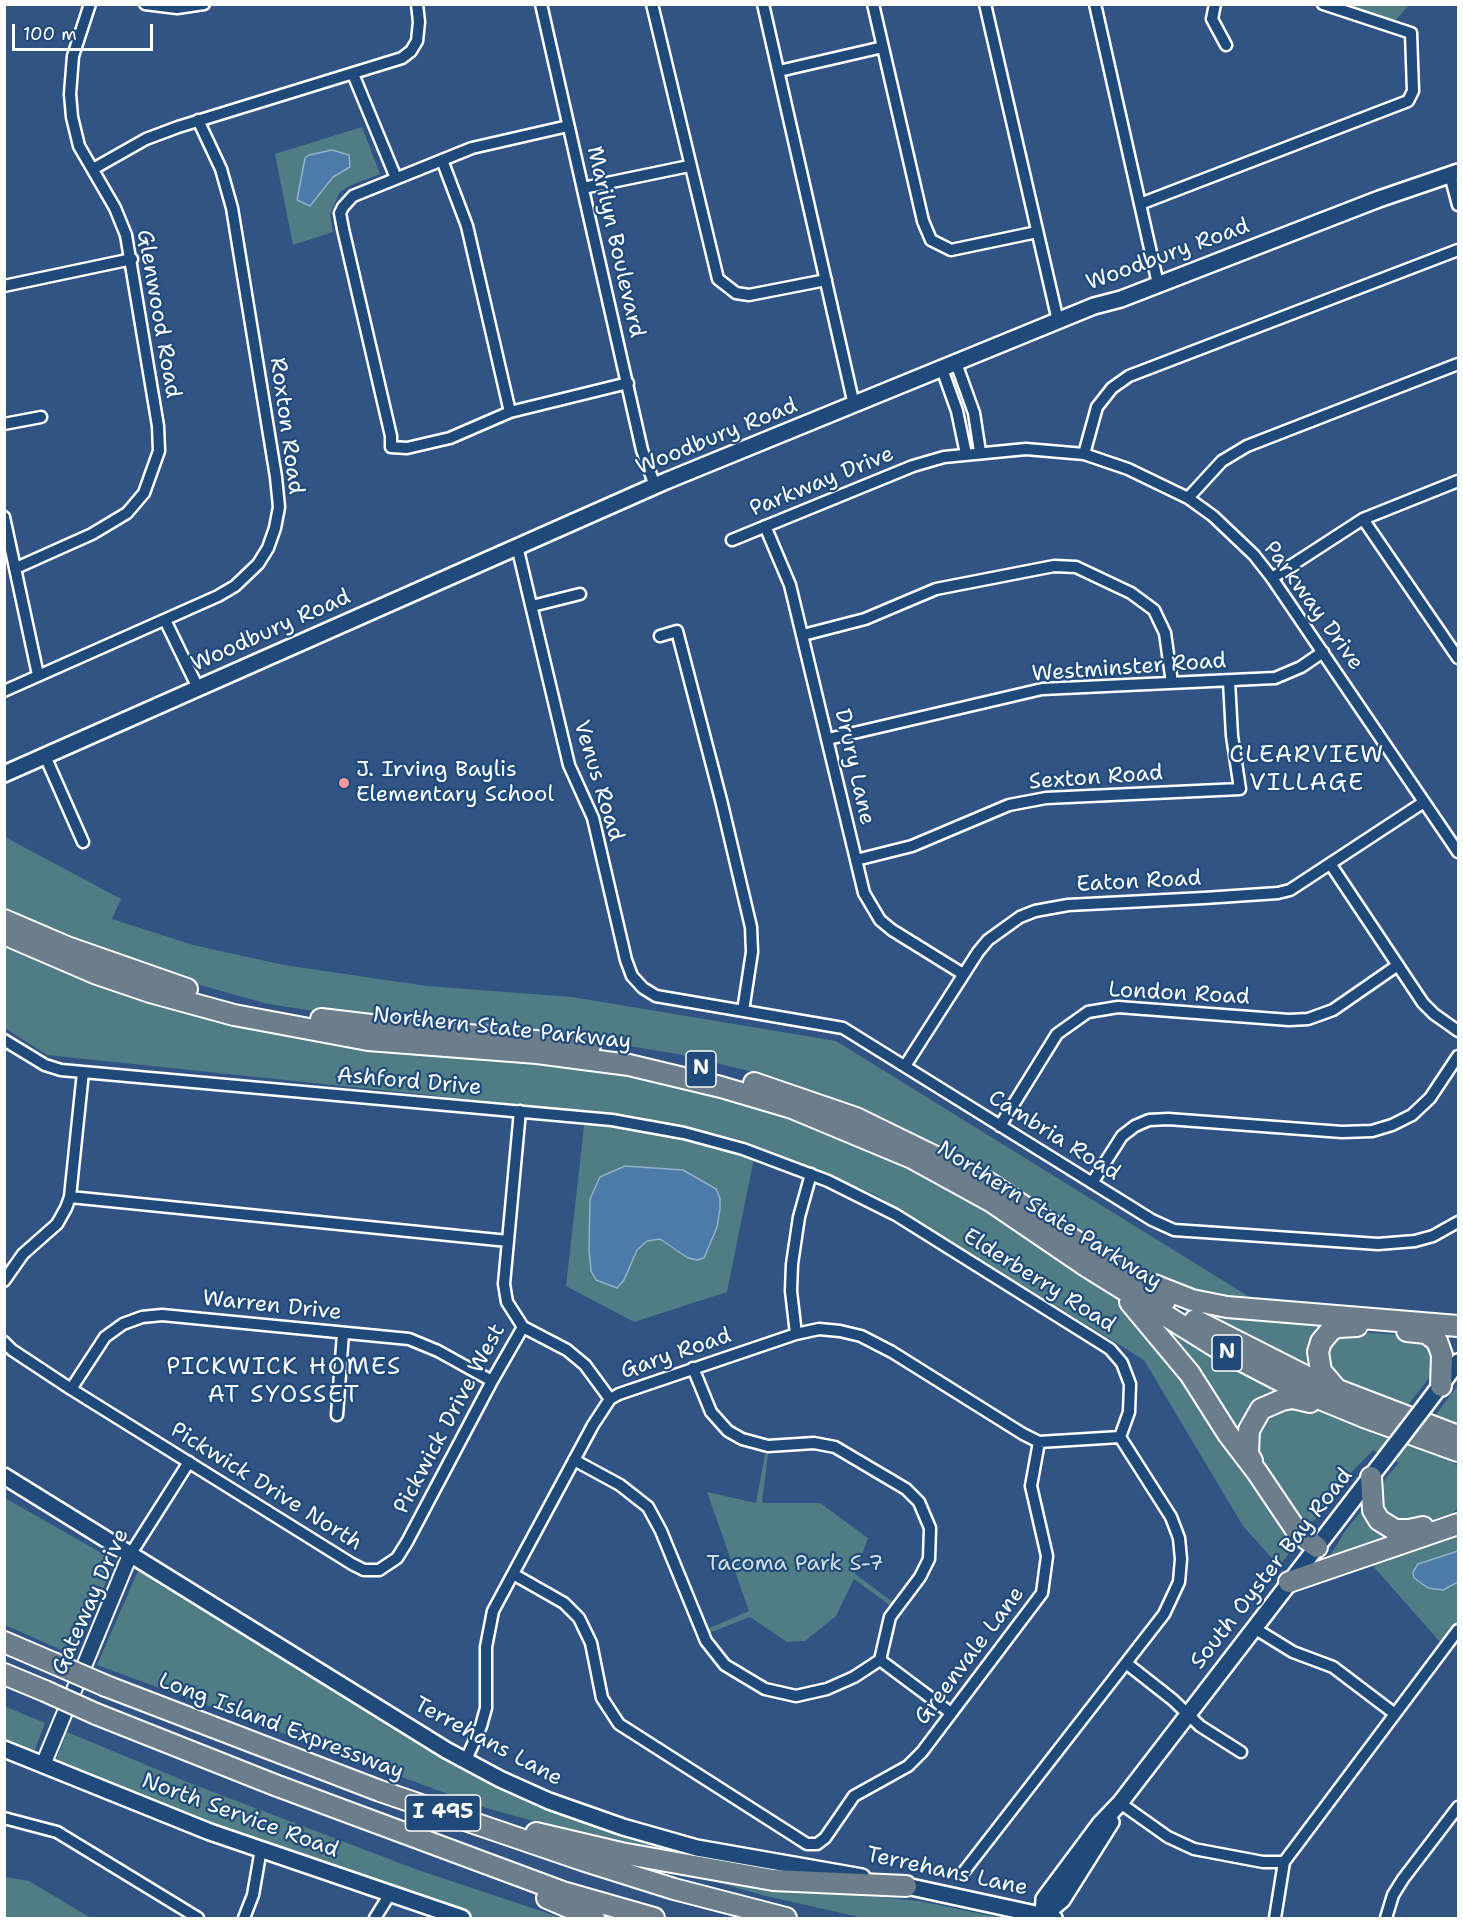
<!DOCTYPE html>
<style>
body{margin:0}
#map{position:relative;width:1463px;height:1923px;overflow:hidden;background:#315484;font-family:"Shantell Sans",sans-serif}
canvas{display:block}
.frame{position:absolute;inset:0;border:6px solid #fff;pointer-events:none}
.scale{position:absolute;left:12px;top:24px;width:141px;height:27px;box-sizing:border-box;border:3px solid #fff;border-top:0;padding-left:8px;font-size:18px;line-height:21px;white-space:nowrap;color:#fff;-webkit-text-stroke:4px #1f4a7a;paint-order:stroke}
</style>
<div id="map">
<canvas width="1463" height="1923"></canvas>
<div class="frame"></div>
<div class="scale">100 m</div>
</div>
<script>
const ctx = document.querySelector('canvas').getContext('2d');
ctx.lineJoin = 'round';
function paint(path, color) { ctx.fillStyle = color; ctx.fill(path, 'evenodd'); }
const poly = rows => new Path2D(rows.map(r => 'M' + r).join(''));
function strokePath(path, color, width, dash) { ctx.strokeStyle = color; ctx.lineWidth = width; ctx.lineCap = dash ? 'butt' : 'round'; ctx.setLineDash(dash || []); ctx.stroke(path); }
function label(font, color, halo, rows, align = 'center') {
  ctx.font = font + ' "Shantell Sans",sans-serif'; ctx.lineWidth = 4.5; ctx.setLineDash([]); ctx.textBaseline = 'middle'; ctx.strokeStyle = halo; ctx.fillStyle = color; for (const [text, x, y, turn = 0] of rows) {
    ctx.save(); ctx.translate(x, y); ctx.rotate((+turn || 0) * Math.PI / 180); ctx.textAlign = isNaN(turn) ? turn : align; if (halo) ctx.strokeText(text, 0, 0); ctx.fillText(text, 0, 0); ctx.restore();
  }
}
paint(poly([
 [1342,5,1409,5,1396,20],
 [362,127,380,174,349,186,339,193,330,215,333,232,293,245,275,154],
 [5,837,121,899,112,919,193,945,284,965,427,986,572,997,836,1041,1256,1301,1259,1307,1165,1286,1121,1260,997,1175,869,1111,774,1077,678,1054,585,1039,400,1024,268,1004,161,974,5,912],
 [4,942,211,1018,323,1042,551,1061,705,1088,787,1114,915,1169,1017,1230,1119,1301,1157,1340,1191,1383,1295,1546,1279,1566,1243,1526,1144,1360,874,1194,738,1139,639,1117,47,1055,5,1028],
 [585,1117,755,1153,727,1292,634,1322,566,1286],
 [625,1166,683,1170,716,1189,720,1209,709,1249,688,1258,660,1239,647,1241,637,1250,589,1250,590,1199,600,1177],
 [1185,1305,1344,1323,1309,1372,1200,1316],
 [1157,1321,1282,1390,1244,1441],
 [1343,1331,1419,1336,1431,1342,1435,1370,1408,1405,1435,1416,1458,1385,1458,1430,1335,1379,1327,1371,1325,1346],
 [1301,1404,1351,1424,1383,1432,1453,1462,1458,1467,1458,1507,1453,1513,1406,1528,1384,1520,1378,1493,1386,1478,1399,1463,1373,1450,1349,1475,1314,1521,1298,1521,1255,1460,1253,1428,1267,1410],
 [765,1454,768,1454,762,1503,820,1503,868,1538,855,1574,894,1603,891,1606,854,1579,836,1616,805,1641,787,1642,750,1617,709,1633,707,1629,749,1611,707,1492,756,1503],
 [5,1498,105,1555,110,1573,73,1655,5,1625],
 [1366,1505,1408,1537,1328,1559,1346,1530],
 [1458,1531,1458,1620,1441,1643,1372,1565,1315,1583],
 [138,1571,152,1576,436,1753,497,1786,564,1816,634,1839,791,1872,790,1876,631,1848,486,1808,97,1665],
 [4,1706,45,1723,34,1752,5,1741],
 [67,1732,192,1784,418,1870,562,1918,477,1918,180,1814,58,1764,56,1760],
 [661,1867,767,1886,919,1901,1002,1918,863,1918,766,1896],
 [5,1877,29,1881,91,1918,5,1918]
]), '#507c85');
const water = poly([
 [332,150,349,155,350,167,333,177,310,206,297,200,305,158,309,155,332,150],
 [625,1166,683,1170,716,1189,720,1198,720,1209,717,1227,704,1258,697,1260,688,1258,660,1239,647,1241,637,1250,624,1280,617,1288,596,1280,591,1271,589,1250,590,1199,600,1177,625,1166],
 [1458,1551,1458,1582,1443,1590,1428,1588,1414,1578,1413,1572,1418,1564,1458,1551]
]);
paint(water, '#4c7ba9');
strokePath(water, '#94b0cb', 1.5);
const minor = poly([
 [145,4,177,8,204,4],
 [541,4,642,450,655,486],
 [652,4,718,279,736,293,749,295,826,280],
 [763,4,854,405],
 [873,4,923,221,931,240,951,250,1037,232],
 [985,4,1058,321],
 [1095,4,1158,284],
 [1215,4,1212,19,1226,45],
 [779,71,883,47],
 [353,74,396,178],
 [568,126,472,148,353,196,343,207,340,213,343,229,391,436,391,447,407,448,450,438,510,412,628,383],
 [442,160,467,226,510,412],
 [93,169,146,139,178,127,402,58,411,51,417,41,419,22,417,4],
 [1450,175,1458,205],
 [583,188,689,166],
 [1140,204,1408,101,1413,91,1411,33,1323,4],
 [4,286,132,259],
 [956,363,974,413,980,452],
 [942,369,957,411,966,454],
 [4,424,41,417],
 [1084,454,1097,407,1112,388,1129,376,1458,250],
 [1188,498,1222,461,1247,446,1458,364],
 [4,517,38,675],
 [1363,519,1458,658],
 [765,526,790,585,864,893,880,920,892,930,963,974],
 [732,540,913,466,944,457,1026,449,1084,454,1128,469,1188,498,1213,516,1254,555,1272,578,1458,852],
 [517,546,569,765,593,818,626,960,632,976,643,988,656,996,843,1028,1152,1220,1174,1230,1378,1244,1415,1241,1433,1236,1458,1222],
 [16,568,92,534,127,513,144,493,159,451,158,426,126,235,115,208,79,146,72,117,70,94,73,56,90,4],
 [1272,578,1363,519,1458,481],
 [532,606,580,594],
 [165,620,198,688],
 [803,635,865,619,936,589,1054,566,1076,567,1131,593,1154,610,1165,633,1172,683],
 [660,636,677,631,721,800,751,927,752,952,743,1011],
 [4,691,218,596,235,586,258,564,268,548,275,528,279,507,276,477,232,208,221,169,198,120],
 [828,739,1042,689,1275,678,1301,667,1323,652],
 [45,756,83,842],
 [856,860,912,846,1009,805,1046,798,1240,789,1232,736,1229,681],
 [1331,865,1423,1003,1434,1014,1458,1031],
 [4,1040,45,1065,61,1070,612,1120,684,1133,743,1149,828,1181,896,1215,1110,1349,1122,1363,1130,1384,1129,1412,1120,1437,1171,1517,1179,1538,1181,1559,1179,1582,1164,1614,962,1874],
 [905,1066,978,952,988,940,1020,917,1035,911,1068,905,1204,898,1278,893,1290,890,1424,802],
 [520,1111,504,1284,507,1302,523,1327,567,1350,585,1365,610,1399],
 [1000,1126,1057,1034,1088,1012,1118,1007,1289,1020,1308,1019,1333,1010,1398,965],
 [1092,1183,1122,1136,1135,1126,1149,1120,1168,1119,1342,1132,1372,1131,1392,1125,1412,1115,1430,1098,1458,1056],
 [70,1197,508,1241],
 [4,1281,23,1254,57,1224,66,1208,70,1197,83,1072],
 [796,1334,791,1291,792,1264,799,1217,811,1174],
 [4,1342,12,1350,71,1389,352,1564,364,1570,379,1570,397,1558,407,1542,492,1381,523,1327],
 [693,1368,711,1412,728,1431,742,1439,768,1446,814,1443,835,1447,906,1489,919,1502,930,1528,929,1559,920,1577,890,1617,880,1660],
 [71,1389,105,1337,123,1324,142,1317,162,1315,409,1339,438,1351,492,1381],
 [337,1415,343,1333],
 [574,1460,620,1485,648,1507,661,1531,706,1641,725,1665,765,1689,796,1696,827,1689,854,1677,880,1660,951,1713],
 [130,1555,189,1462],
 [513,1574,564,1603,579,1618,591,1643,602,1698,619,1724,807,1844,817,1844,825,1838,854,1796,908,1766,922,1752,1042,1593,1047,1556,1031,1486,1039,1442],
 [1254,1628,1293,1652,1333,1667,1395,1714],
 [1126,1663,1173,1700,1200,1726,1241,1752],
 [466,1760,481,1726,486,1708,486,1647,493,1611,593,1425,610,1399,619,1394,796,1334,819,1329,840,1331,861,1336,892,1352,1023,1434,1039,1442,1120,1437],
 [1120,1803,1168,1837,1194,1849,1263,1862,1284,1862],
 [4,1818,57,1832,198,1918],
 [244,1918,253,1895,261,1849],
 [375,1918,390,1894],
 [1275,1918,1284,1862,1458,1630],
 [1386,1918,1393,1895,1403,1879,1458,1807]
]);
const tertiary = poly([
 [43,1765,130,1555]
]);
const secondary = poly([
 [4,774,666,481,1094,306,1121,299,1379,199,1458,172],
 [1425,1406,1458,1362],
 [4,1476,446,1750,500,1779,549,1801,623,1827,697,1848,862,1877],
 [4,1749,210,1832,462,1918],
 [897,1884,1054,1918],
 [1043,1916,1044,1899,1100,1824,1120,1803,1386,1457],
 [1040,1918,1062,1900,1111,1822]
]);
const motorway = poly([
 [4,920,67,947,187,989],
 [4,934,97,974,150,992,234,1015,368,1040,537,1053,629,1065,721,1087,792,1108,912,1158,992,1202,1086,1266,1221,1350,1298,1390,1364,1417,1458,1451],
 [321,1019,413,1030,590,1046],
 [754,1083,856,1118,989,1183,1165,1301],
 [1154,1285,1192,1300,1227,1307,1458,1326],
 [1130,1302,1190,1374,1228,1434,1257,1472,1298,1533,1317,1547],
 [1195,1320,1317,1382,1458,1436],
 [1407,1331,1426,1333,1437,1341,1442,1355,1441,1386],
 [1337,1390,1321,1371,1318,1352,1321,1342,1331,1330,1338,1327,1357,1326],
 [1252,1461,1248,1454,1249,1430,1261,1409,1282,1400,1293,1398,1310,1402],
 [1371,1477,1373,1510,1379,1520,1395,1530,1409,1530,1423,1527],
 [1289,1582,1458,1524],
 [4,1642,53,1663],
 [4,1674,45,1691],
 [106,1686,380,1791,582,1860,674,1889,786,1918],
 [96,1714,275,1785,563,1892,654,1918],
 [536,1833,621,1853,773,1880,906,1886],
 [547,1898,594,1918]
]);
strokePath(minor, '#fff', 15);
strokePath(tertiary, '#fff', 18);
strokePath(secondary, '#fff', 20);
strokePath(motorway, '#fff', 24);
strokePath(minor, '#1f4a7a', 10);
strokePath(tertiary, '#1f4a7a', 14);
strokePath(secondary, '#1f4a7a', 15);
strokePath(motorway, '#6c7d8b', 20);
const secondaryBridge = poly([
 [1386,1457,1425,1406]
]);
const motorwayBridge = poly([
 [53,1663,106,1686],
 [45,1691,96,1714]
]);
strokePath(secondaryBridge, '#fff', 20, []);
strokePath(motorwayBridge, '#fff', 24, []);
strokePath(secondaryBridge, '#1f4a7a', 15);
strokePath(motorwayBridge, '#6c7d8b', 20);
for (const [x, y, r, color] of [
 [344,783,6,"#ff9aa2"]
]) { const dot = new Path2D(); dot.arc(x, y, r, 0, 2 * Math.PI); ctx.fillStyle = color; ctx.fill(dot); strokePath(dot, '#1f4a7a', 2); }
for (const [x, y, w] of [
 [701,1069,30],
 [1227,1353,30],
 [443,1813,75]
]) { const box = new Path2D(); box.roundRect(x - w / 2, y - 18, w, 36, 4.5); ctx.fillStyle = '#1f4a7a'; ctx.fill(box); strokePath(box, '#fff', 1.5); }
label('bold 21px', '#fff', null, [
 ["N",701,1069],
 ["N",1227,1353],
 ["I 495",443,1813]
]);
label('22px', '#fff', '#1f4a7a', [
 ["Marilyn Boulevard",615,242,77],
 ["Woodbury Road",1168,255,-20],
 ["Glenwood Road",158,314,80],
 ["Roxton Road",286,426,82],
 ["Woodbury Road",717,437,-22],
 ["Parkway Drive",822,482,-22],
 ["Parkway Drive",1313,606,54],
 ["Woodbury Road",271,631,-24],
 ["Westminster Road",1129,668,-4],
 ["Drury Lane",854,767,77],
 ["Sexton Road",1096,778,-4],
 ["Venus Road",598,781,73],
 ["Eaton Road",1139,882,-3],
 ["London Road",1179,994,3],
 ["Northern State Parkway",502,1029,6],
 ["Ashford Drive",409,1082,5],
 ["Cambria Road",1054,1136,32],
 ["Northern State Parkway",1049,1216,32],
 ["Elderberry Road",1039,1281,32],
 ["Warren Drive",272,1306,6],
 ["Gary Road",676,1354,-19],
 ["Pickwick Drive West",450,1419,-62],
 ["Pickwick Drive North",266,1487,32],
 ["South Oyster Bay Road",1272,1569,-52],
 ["Gateway Drive",91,1602,-66],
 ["Greenvale Lane",970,1656,-53],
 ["Long Island Expressway",281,1727,21],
 ["Terrehans Lane",488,1742,28],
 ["North Service Road",240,1816,20],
 ["Terrehans Lane",947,1872,12]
]);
label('22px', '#fff', '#1f4a7a', [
 ["J. Irving Baylis",356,770],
 ["Elementary School",356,795]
], 'left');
label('22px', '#d3dee0', '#1f4a7a', [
 ["Tacoma Park S-7",795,1564]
]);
ctx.letterSpacing = '1.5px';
label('24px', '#fff', '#1f4a7a', [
 ["CLEARVIEW",1307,756],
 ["VILLAGE",1307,784],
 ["PICKWICK HOMES",284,1368],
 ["AT SYOSSET",284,1396]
]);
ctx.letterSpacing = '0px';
</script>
